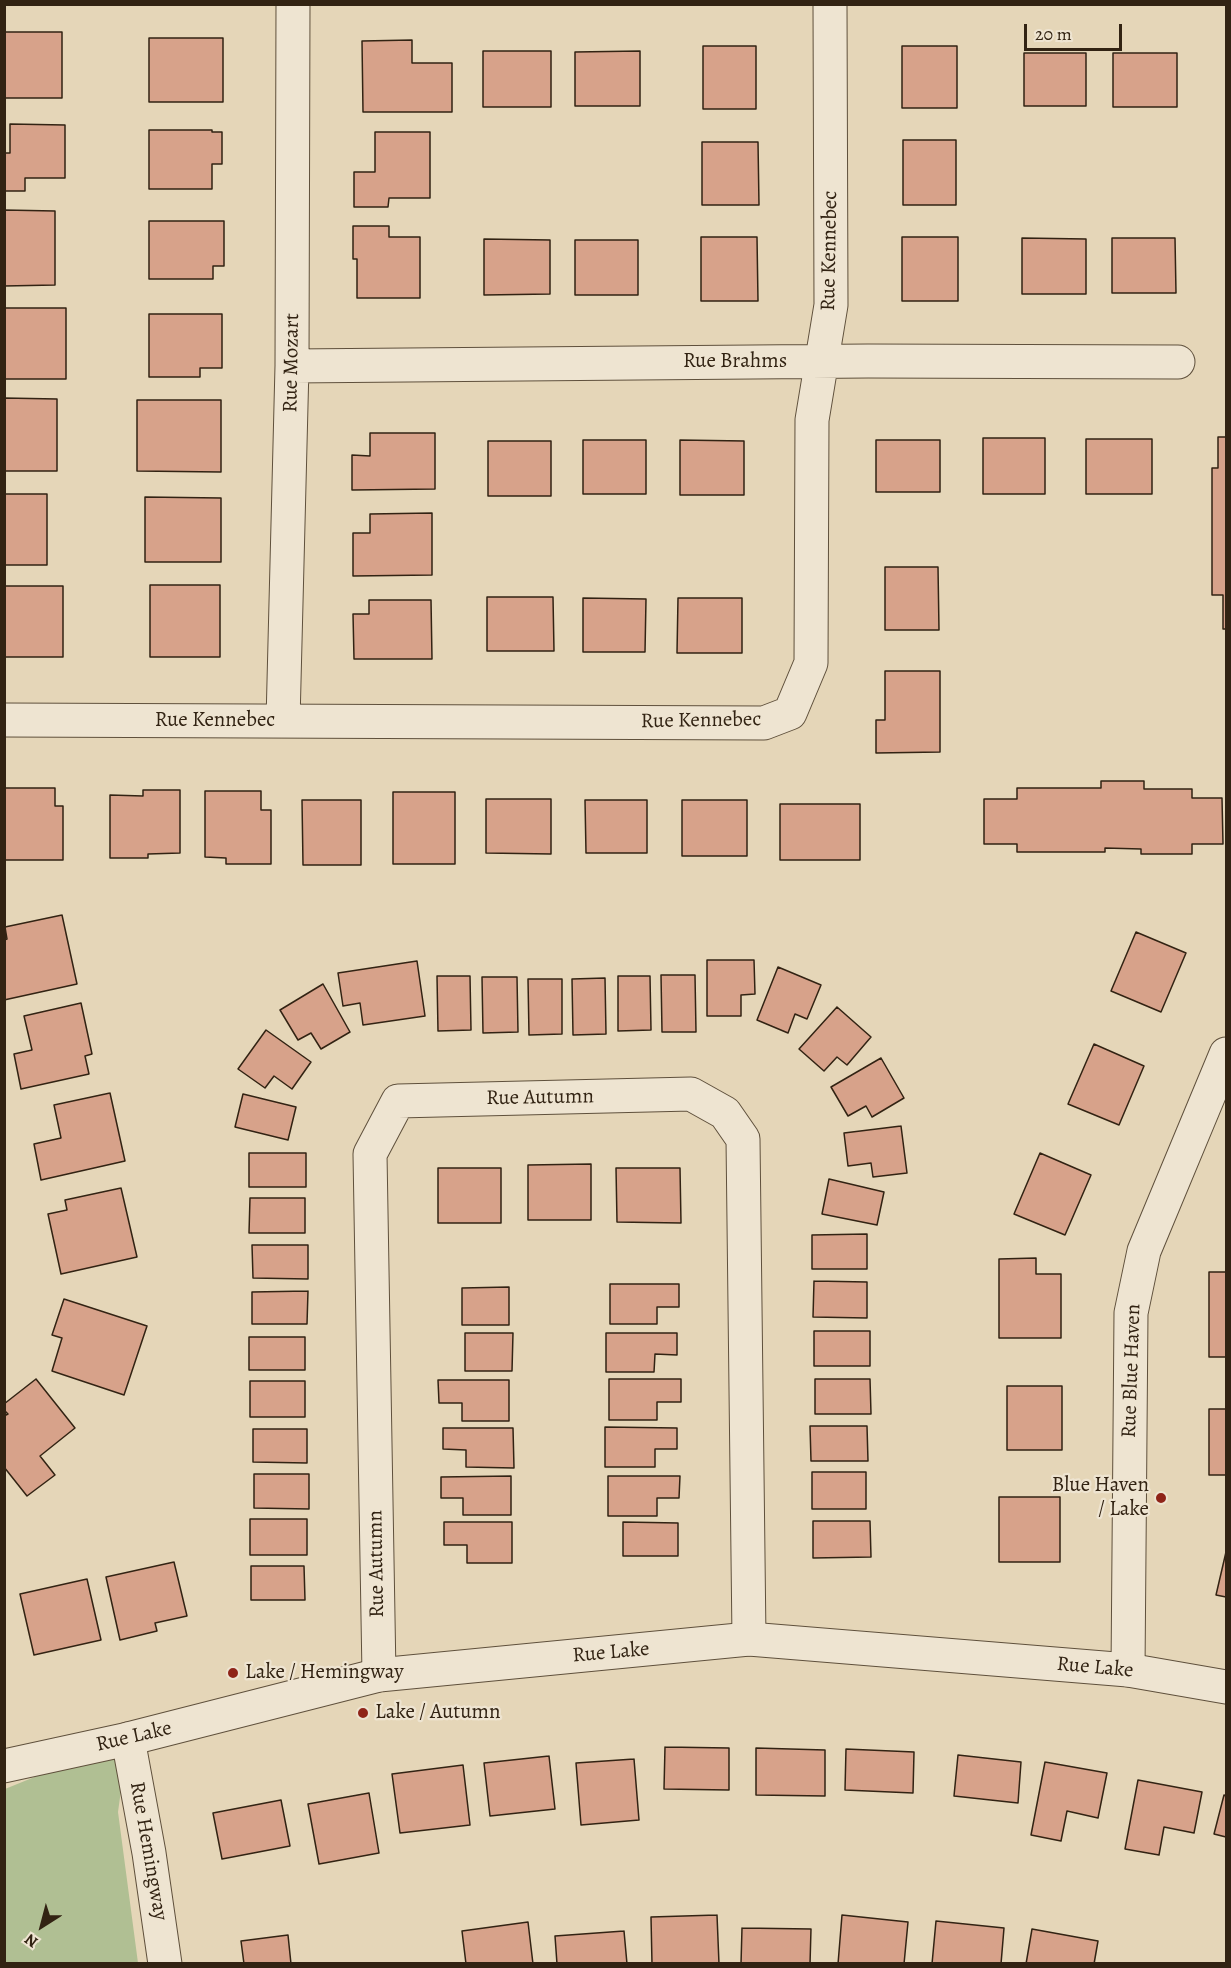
<!DOCTYPE html>
<style>
body{margin:0}
#map{position:relative;width:1231px;height:1968px;overflow:hidden;background:#e5d6b8;font-family:Alegreya,serif}
canvas{display:block}
.frame{position:absolute;inset:0;border:6px solid #322313;pointer-events:none}
.north{position:absolute;left:12px;top:1896px;width:60px;height:60px;-webkit-text-stroke:4px #eee4d1;paint-order:stroke;rotate:216deg;font-size:16px;font-weight:700;line-height:24px;text-align:center;color:#322313}
.north::after{content:'';display:block;margin:auto;width:21px;height:27px;background:#322313;clip-path:polygon(50% 0,100% 100%,50% 72%,0 100%)}
.scale{position:absolute;left:1024px;top:24px;width:98px;height:27px;box-sizing:border-box;border:3px solid #322313;border-top:0;padding-left:8px;font-size:18px;line-height:21px;white-space:nowrap;color:#322313;-webkit-text-stroke:4px #eee4d1;paint-order:stroke}
</style>
<div id="map">
<canvas width="1231" height="1968"></canvas>
<div class="frame"></div>
<div class="north">N</div>
<div class="scale">20 m</div>
</div>
<script>
const ctx = document.querySelector('canvas').getContext('2d');
ctx.lineJoin = 'round';
function paint(path, color) { ctx.fillStyle = color; ctx.fill(path, 'evenodd'); }
const poly = rows => new Path2D(rows.map(r => 'M' + r).join(''));
function strokePath(path, color, width, dash) { ctx.strokeStyle = color; ctx.lineWidth = width; ctx.lineCap = dash ? 'butt' : 'round'; ctx.setLineDash(dash || []); ctx.stroke(path); }
function label(font, color, halo, rows, align = 'center') {
  ctx.font = font + ' Alegreya,serif'; ctx.lineWidth = 4.5; ctx.setLineDash([]); ctx.textBaseline = 'middle'; ctx.strokeStyle = halo; ctx.fillStyle = color; for (const [text, x, y, turn = 0] of rows) {
    ctx.save(); ctx.translate(x, y); ctx.rotate((+turn || 0) * Math.PI / 180); ctx.textAlign = isNaN(turn) ? turn : align; if (halo) ctx.strokeText(text, 0, 0); ctx.fillText(text, 0, 0); ctx.restore();
  }
}
paint(poly([
 [128,1739,118,1812,138,1963,5,1964,5,1789]
]), '#b0bf93');
const building = poly([
 [4,32,62,32,62,98,4,98,4,32],
 [149,38,223,38,223,102,149,102,149,38],
 [412,40,412,63,452,63,452,112,363,112,362,41,412,40],
 [703,46,756,46,756,109,703,109,703,46],
 [902,46,957,46,957,108,902,108,902,46],
 [483,51,551,51,551,107,483,107,483,51],
 [640,51,640,106,575,106,575,52,640,51],
 [1024,53,1086,53,1086,106,1024,106,1024,53],
 [1113,53,1177,53,1177,107,1113,107,1113,53],
 [10,124,65,125,65,178,25,178,25,191,4,191,4,153,10,153,10,124],
 [149,130,212,130,212,132,222,132,222,164,212,164,212,189,149,189,149,130],
 [375,132,430,132,430,198,389,198,388,207,354,207,354,172,375,172,375,132],
 [903,140,956,140,956,205,903,205,903,140],
 [702,142,758,142,759,205,702,205,702,142],
 [4,210,55,211,55,285,4,286,4,210],
 [149,221,224,221,224,266,213,266,213,279,149,279,149,221],
 [353,226,389,226,389,237,420,237,420,298,357,298,357,259,353,259,353,226],
 [701,237,757,237,758,301,701,301,701,237],
 [902,237,958,237,958,301,902,301,902,237],
 [1022,238,1086,239,1086,294,1022,294,1022,238],
 [1112,238,1175,238,1176,293,1112,293,1112,238],
 [484,239,550,240,550,294,484,295,484,239],
 [575,240,638,240,638,295,575,295,575,240],
 [4,308,66,308,66,379,4,379,4,308],
 [149,314,222,314,222,368,200,368,200,377,149,377,149,314],
 [4,398,57,399,57,471,4,471,4,398],
 [137,400,221,400,221,472,137,471,137,400],
 [370,433,435,433,435,489,352,490,352,455,370,456,370,433],
 [1218,437,1226,437,1226,629,1223,629,1223,595,1212,595,1212,468,1218,468,1218,437],
 [983,438,1045,438,1045,494,983,494,983,438],
 [1086,439,1152,439,1152,494,1086,494,1086,439],
 [583,440,646,440,646,494,583,494,583,440],
 [680,440,744,441,744,495,680,495,680,440],
 [876,440,940,440,940,492,876,492,876,440],
 [488,441,551,441,551,496,488,496,488,441],
 [4,494,47,494,47,565,4,565,4,494],
 [145,497,221,498,221,562,145,562,145,497],
 [432,513,432,575,353,576,353,533,370,533,370,514,432,513],
 [885,567,938,567,939,630,885,630,885,567],
 [150,585,220,585,220,657,150,657,150,585],
 [4,586,63,586,63,657,4,657,4,586],
 [487,597,553,597,554,651,487,651,487,597],
 [583,598,646,599,645,652,583,652,583,598],
 [678,598,742,598,742,653,677,653,678,598],
 [369,600,431,600,432,659,354,659,353,614,369,614,369,600],
 [885,671,940,671,940,752,876,753,876,720,885,720,885,671],
 [1101,781,1144,781,1144,789,1192,789,1192,798,1222,798,1223,844,1192,844,1192,854,1141,854,1141,849,1105,848,1105,852,1017,852,1017,844,984,844,984,799,1017,799,1017,788,1101,788,1101,781],
 [4,788,55,788,55,806,63,806,63,860,4,860,4,788],
 [143,790,180,790,180,853,148,854,148,858,110,858,110,795,143,796,143,790],
 [205,791,261,791,261,810,271,810,271,864,226,864,226,858,205,857,205,791],
 [393,792,455,792,455,864,393,864,393,792],
 [486,799,551,799,551,854,486,853,486,799],
 [302,800,361,800,361,865,303,865,302,800],
 [585,800,647,800,647,853,586,853,585,800],
 [682,800,747,800,747,856,682,856,682,800],
 [780,804,860,804,860,860,780,860,780,804],
 [62,915,77,984,4,1000,4,940,7,939,5,927,62,915],
 [1136,932,1186,953,1161,1012,1111,991,1136,932],
 [707,960,754,960,755,994,741,995,741,1016,707,1016,707,960],
 [417,961,425,1016,363,1025,360,1003,343,1006,338,973,417,961],
 [778,967,821,985,807,1019,795,1014,788,1033,757,1020,778,967],
 [661,975,695,975,696,1032,662,1032,661,975],
 [437,976,470,976,471,1030,438,1031,437,976],
 [618,976,650,976,651,1030,618,1031,618,976],
 [482,977,517,977,518,1032,483,1033,482,977],
 [605,978,606,1034,573,1035,572,979,605,978],
 [528,979,562,979,562,1034,529,1035,528,979],
 [323,984,350,1032,321,1049,311,1033,298,1040,280,1010,323,984],
 [81,1003,92,1054,85,1056,89,1074,21,1089,14,1054,32,1050,24,1016,81,1003],
 [837,1007,871,1037,847,1065,837,1057,824,1071,799,1049,837,1007],
 [266,1030,311,1062,292,1089,274,1076,265,1088,238,1069,266,1030],
 [1094,1044,1144,1066,1119,1125,1068,1104,1094,1044],
 [881,1058,904,1098,872,1117,866,1106,848,1116,831,1087,881,1058],
 [110,1093,125,1161,41,1180,34,1144,61,1138,54,1105,110,1093],
 [243,1094,296,1107,288,1140,235,1127,243,1094],
 [901,1126,907,1173,873,1177,871,1163,848,1166,844,1133,901,1126],
 [249,1153,306,1153,306,1187,249,1187,249,1153],
 [1040,1153,1091,1175,1065,1235,1014,1214,1040,1153],
 [591,1164,591,1220,528,1220,528,1165,591,1164],
 [438,1168,501,1168,501,1223,438,1223,438,1168],
 [616,1168,680,1168,681,1223,617,1222,616,1168],
 [829,1179,884,1192,877,1225,822,1214,829,1179],
 [121,1188,137,1257,61,1274,48,1214,67,1210,65,1200,121,1188],
 [250,1198,305,1198,305,1233,249,1233,250,1198],
 [867,1234,867,1269,812,1269,812,1235,867,1234],
 [252,1245,308,1245,308,1279,253,1278,252,1245],
 [1036,1258,1036,1274,1061,1274,1061,1338,999,1338,999,1259,1036,1258],
 [1209,1272,1226,1272,1226,1357,1209,1357,1209,1272],
 [814,1281,867,1282,867,1318,813,1317,814,1281],
 [610,1284,679,1284,679,1307,657,1307,657,1324,610,1324,610,1284],
 [509,1287,509,1325,462,1325,462,1288,509,1287],
 [308,1291,307,1324,252,1324,252,1292,308,1291],
 [64,1299,147,1326,124,1395,52,1371,62,1338,52,1335,64,1299],
 [814,1331,870,1331,870,1366,814,1366,814,1331],
 [465,1333,513,1333,512,1371,465,1371,465,1333],
 [606,1333,677,1333,677,1355,655,1354,654,1372,606,1372,606,1333],
 [249,1337,305,1337,305,1370,249,1370,249,1337],
 [36,1379,75,1428,40,1456,55,1475,27,1496,4,1467,4,1416,8,1414,4,1410,4,1404,36,1379],
 [609,1379,681,1379,681,1402,657,1402,657,1420,609,1420,609,1379],
 [815,1379,870,1379,871,1414,815,1414,815,1379],
 [438,1380,509,1380,509,1421,462,1421,462,1403,439,1403,438,1380],
 [250,1381,305,1381,305,1417,250,1417,250,1381],
 [1007,1386,1062,1386,1062,1450,1007,1450,1007,1386],
 [1209,1409,1226,1409,1226,1475,1209,1475,1209,1409],
 [810,1426,867,1426,868,1461,811,1461,810,1426],
 [605,1427,677,1428,677,1449,655,1449,655,1467,605,1467,605,1427],
 [443,1428,513,1428,514,1468,466,1467,466,1450,443,1449,443,1428],
 [253,1429,307,1429,307,1463,253,1462,253,1429],
 [812,1472,866,1472,866,1509,812,1509,812,1472],
 [254,1474,309,1474,309,1509,254,1508,254,1474],
 [511,1476,511,1515,463,1515,463,1498,441,1498,441,1477,511,1476],
 [608,1476,680,1476,679,1498,657,1498,657,1516,608,1516,608,1476],
 [999,1497,1060,1497,1060,1562,999,1562,999,1497],
 [250,1519,307,1519,307,1555,250,1555,250,1519],
 [813,1521,870,1521,871,1557,813,1558,813,1521],
 [444,1522,512,1522,512,1563,467,1563,467,1545,444,1545,444,1522],
 [623,1522,678,1523,678,1556,623,1556,623,1522],
 [1226,1552,1226,1597,1216,1595,1226,1552],
 [174,1562,187,1616,155,1623,157,1631,120,1640,106,1577,174,1562],
 [251,1566,304,1566,305,1600,251,1600,251,1566],
 [87,1579,101,1640,34,1655,20,1594,87,1579],
 [665,1747,729,1748,729,1790,664,1789,665,1747],
 [756,1748,825,1750,825,1796,756,1795,756,1748],
 [846,1749,914,1752,913,1793,845,1790,846,1749],
 [958,1755,1021,1762,1018,1803,954,1796,958,1755],
 [549,1756,555,1809,490,1816,484,1763,549,1756],
 [634,1759,639,1820,581,1825,576,1763,634,1759],
 [1045,1762,1107,1773,1098,1818,1067,1811,1061,1841,1031,1835,1045,1762],
 [463,1765,470,1825,400,1833,392,1774,463,1765],
 [1138,1780,1202,1792,1194,1833,1164,1827,1159,1855,1125,1849,1138,1780],
 [369,1793,379,1853,319,1864,308,1804,369,1793],
 [1224,1795,1226,1796,1226,1837,1214,1834,1224,1795],
 [281,1800,290,1846,222,1859,213,1813,281,1800],
 [717,1915,719,1964,652,1964,651,1917,717,1915],
 [842,1915,908,1922,904,1964,838,1964,842,1915],
 [936,1921,1004,1928,1001,1964,932,1964,936,1921],
 [528,1922,533,1964,466,1964,462,1931,528,1922],
 [742,1928,811,1929,810,1964,741,1964,742,1928],
 [1032,1929,1098,1941,1094,1964,1026,1964,1032,1929],
 [624,1931,627,1964,557,1964,555,1936,624,1931],
 [288,1935,291,1964,244,1964,241,1941,288,1935]
]);
paint(building, '#d7a28a');
strokePath(building, '#322313', 1.5);
const minor = poly([
 [292,366,868,361,1178,362],
 [4,720,764,723,790,713,811,663,812,420,831,305,830,4],
 [283,721,292,366,293,4],
 [1128,1670,1131,1313,1144,1251,1226,1054],
 [379,1675,370,1154,398,1101,691,1094,725,1113,743,1139,749,1639],
 [128,1739,149,1853,165,1964]
]);
const tertiary = poly([
 [4,1766,128,1739,379,1675,749,1639,1128,1670,1226,1687]
]);
strokePath(minor, '#5f503c', 35);
strokePath(tertiary, '#5f503c', 35);
strokePath(minor, '#eee4d1', 33);
strokePath(tertiary, '#eee4d1', 33);
for (const [x, y, r, color] of [
 [1161,1498,6,"#8f2418"],
 [233,1673,6,"#8f2418"],
 [363,1713,6,"#8f2418"]
]) { const dot = new Path2D(); dot.arc(x, y, r, 0, 2 * Math.PI); ctx.fillStyle = color; ctx.fill(dot); strokePath(dot, '#eee4d1', 2); }
label('21px', '#322313', '#eee4d1', [
 ["Rue Kennebec",830,251,-89],
 ["Rue Brahms",735,362],
 ["Rue Mozart",292,363,-89],
 ["Rue Kennebec",215,721],
 ["Rue Kennebec",701,721,-1],
 ["Rue Autumn",540,1098,-1],
 ["Rue Blue Haven",1132,1371,-88],
 ["Rue Autumn",377,1564,-91],
 ["Rue Lake",611,1653,-5],
 ["Rue Lake",1095,1668,5],
 ["Rue Lake",134,1737,-13],
 ["Rue Hemingway",148,1851,80]
]);
label('21px', '#322313', '#eee4d1', [
 ["Blue Haven",1149,1486,"right"],
 ["/ Lake",1149,1510,"right"],
 ["Lake / Hemingway",245,1673],
 ["Lake / Autumn",375,1713]
], 'left');
</script>
